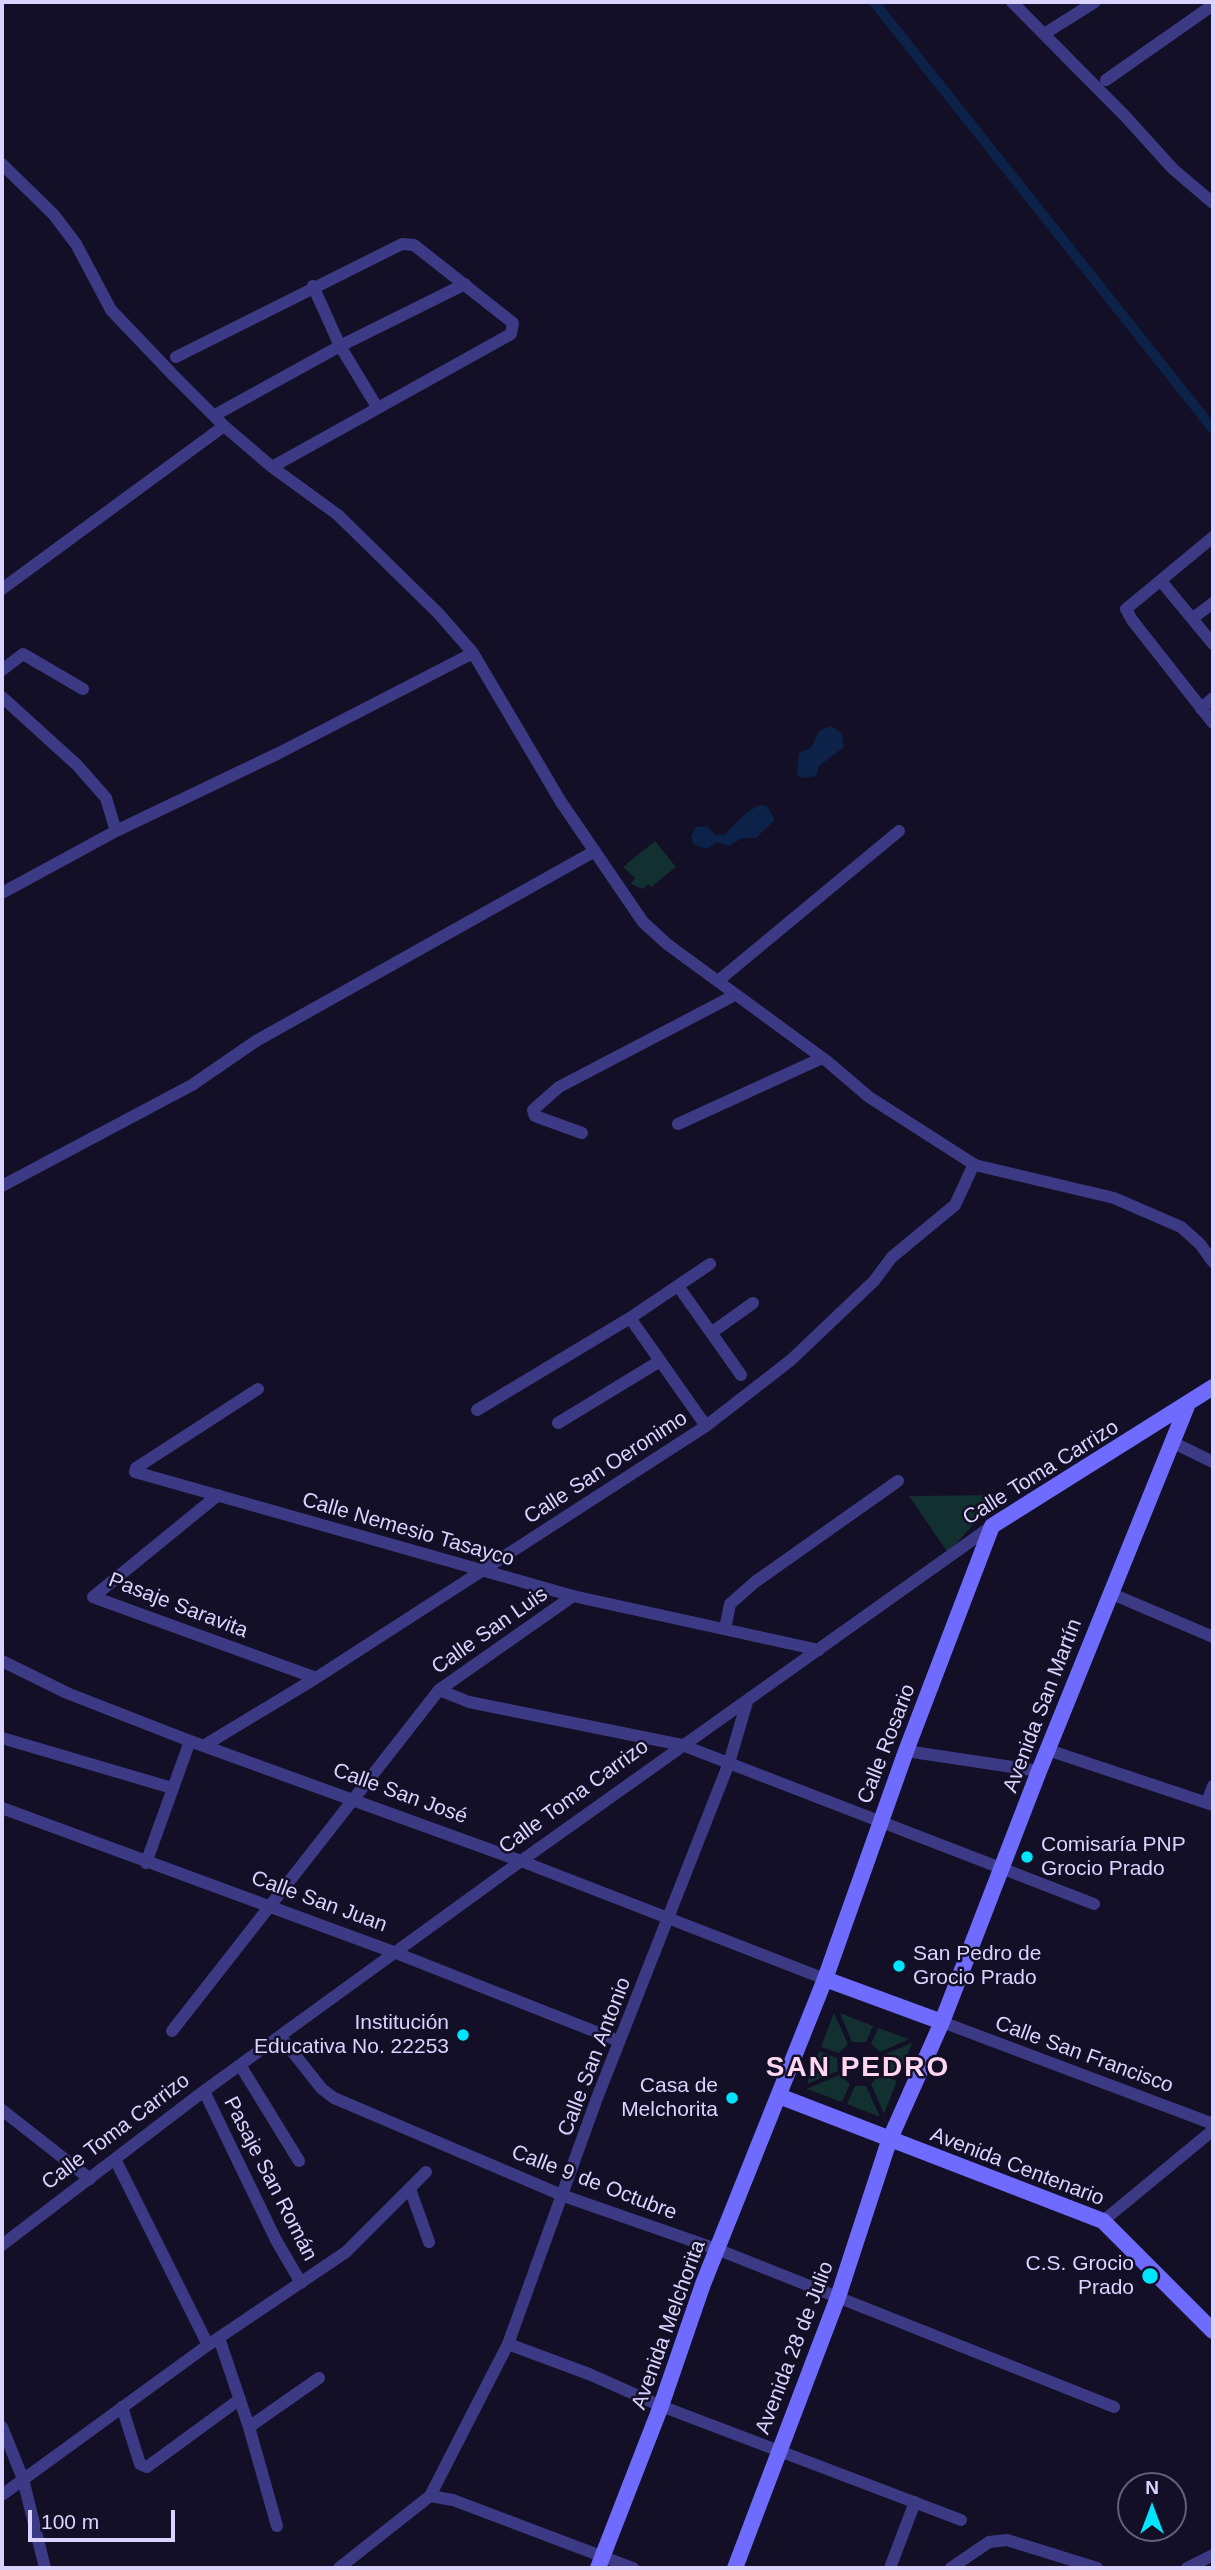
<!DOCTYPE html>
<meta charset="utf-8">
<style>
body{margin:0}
#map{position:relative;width:1215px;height:2570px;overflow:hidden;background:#130f26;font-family:Arial,sans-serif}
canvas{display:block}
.frame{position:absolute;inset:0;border:4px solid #d9d4ff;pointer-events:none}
.north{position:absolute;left:1117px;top:2472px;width:70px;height:70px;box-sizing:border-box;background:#130f26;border:2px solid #625e7d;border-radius:50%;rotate:0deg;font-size:19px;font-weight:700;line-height:28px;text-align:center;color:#d9d4ff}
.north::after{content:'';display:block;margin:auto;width:24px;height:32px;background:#00e5ff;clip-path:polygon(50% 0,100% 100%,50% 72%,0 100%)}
.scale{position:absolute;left:28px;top:2510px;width:147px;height:32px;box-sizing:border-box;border:4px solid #d9d4ff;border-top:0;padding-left:9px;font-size:21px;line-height:24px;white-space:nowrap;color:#d9d4ff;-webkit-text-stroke:5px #130f26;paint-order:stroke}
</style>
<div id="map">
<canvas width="1215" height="2570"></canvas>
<div class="frame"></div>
<div class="north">N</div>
<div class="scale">100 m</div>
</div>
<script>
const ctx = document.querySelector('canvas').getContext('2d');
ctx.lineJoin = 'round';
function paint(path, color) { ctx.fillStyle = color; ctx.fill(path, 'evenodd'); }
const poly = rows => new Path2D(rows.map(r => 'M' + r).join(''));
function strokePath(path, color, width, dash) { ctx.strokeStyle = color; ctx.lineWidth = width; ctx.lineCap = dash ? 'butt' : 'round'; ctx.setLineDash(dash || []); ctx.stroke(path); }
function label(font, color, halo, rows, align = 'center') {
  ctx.font = font + ' Arial,sans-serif'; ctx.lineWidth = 5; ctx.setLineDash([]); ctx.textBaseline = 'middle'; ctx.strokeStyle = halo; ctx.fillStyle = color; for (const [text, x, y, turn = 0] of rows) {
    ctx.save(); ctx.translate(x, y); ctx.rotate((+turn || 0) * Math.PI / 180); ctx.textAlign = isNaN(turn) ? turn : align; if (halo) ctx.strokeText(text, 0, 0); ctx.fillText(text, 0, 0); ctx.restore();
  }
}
paint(poly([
 [655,841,676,867,651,887,648,884,643,889,631,884,635,878,623,867],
 [999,1495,948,1553,909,1496],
 [834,2013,848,2044,839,2053,821,2047],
 [840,2013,873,2026,866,2042,852,2042],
 [878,2028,909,2039,880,2052,871,2044],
 [912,2043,899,2077,882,2070,881,2056],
 [819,2051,837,2058,838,2071,807,2084],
 [839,2075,850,2084,842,2102,807,2089],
 [880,2075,897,2081,884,2114,871,2084],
 [855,2086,866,2086,880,2117,847,2104]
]), '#12302f');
paint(poly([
 [831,726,842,733,844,747,819,766,816,776,801,778,797,774,799,753,811,748,819,731],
 [759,805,767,806,775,820,756,838,742,838,729,846,717,842,707,849,693,844,691,836,696,827,707,826,715,835,725,834,746,813]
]), '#0c2248');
strokePath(poly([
 [874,2,1213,429]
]), '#0c2248', 10);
strokePath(poly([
 [1012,2,1125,116,1173,169,1213,203],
 [1044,34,1095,2],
 [1106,80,1213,5],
 [2,164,54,215,76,244,111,310,174,376,224,426,272,467,338,515,439,614,473,653,561,802,643,922,667,944,828,1062,869,1097,975,1165,1114,1198,1181,1227,1200,1244,1213,1262],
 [313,286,340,346,377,407],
 [176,357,402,244,414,245,513,323,511,334,272,467],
 [215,415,340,346,465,284],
 [1213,537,1126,609,1132,620,1213,723],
 [1161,581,1213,644],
 [2,589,224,426],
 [1193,618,1213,603],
 [2,670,23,654,83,689],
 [2,697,77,765,106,798,116,831],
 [1201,709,1213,698],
 [2,893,116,831,279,753,473,653],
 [718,981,899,831],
 [678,1124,822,1058],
 [582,1133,535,1116,533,1110,559,1087,733,996],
 [2,1186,192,1085,256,1041,595,851],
 [678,1286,741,1375],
 [630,1318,706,1426],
 [711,1333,753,1303],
 [258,1389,136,1468,135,1472,573,1596,819,1650],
 [477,1410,630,1318,710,1264],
 [558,1423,660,1361],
 [1172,1442,1213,1462],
 [218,1495,93,1597,316,1678],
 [1110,1593,1213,1637],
 [725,1629,730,1604,755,1582,898,1481],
 [2,1661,67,1693,190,1741,521,1861,825,1979],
 [439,1690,469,1702,682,1745,1094,1904],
 [2,1738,172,1788],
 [205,1745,316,1678,706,1426,791,1360,874,1281,892,1257,955,1205,974,1164],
 [1048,1750,1213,1805],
 [906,1751,1039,1771],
 [1207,1802,1213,1786],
 [2,1808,396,1953,619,2041],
 [146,1863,190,1741],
 [942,2022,1213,2124],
 [172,2031,439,1690,573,1596],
 [280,2036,322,2089,334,2098,564,2196,719,2250,1114,2407],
 [240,2065,299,2161],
 [204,2091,276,2240,301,2283],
 [2,2110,90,2179],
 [115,2159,208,2345],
 [410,2189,429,2242],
 [1103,2221,1213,2130],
 [2,2245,204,2091,521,1861,992,1526],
 [219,2338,249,2427,277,2526],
 [508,2344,589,2374,661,2406,961,2520],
 [122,2407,140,2464,147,2467,240,2399],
 [2,2427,23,2479,45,2568],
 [249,2427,319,2378],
 [2,2495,208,2345,346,2252,426,2172],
 [430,2496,453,2500,633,2568],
 [339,2568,430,2496,508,2344,597,2098,729,1763,747,1702],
 [890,2568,915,2502],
 [951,2568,989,2542,1007,2540,1097,2568],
 [1187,2568,1213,2555]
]), '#3d3a85', 12);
strokePath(poly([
 [825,1979,942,2022],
 [779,2096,1103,2221,1213,2331],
 [598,2568,661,2406,703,2284,825,1979,906,1751,992,1526,1213,1387],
 [735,2568,838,2297,889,2141,942,2022,1039,1771,1187,1406]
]), '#6f6bff', 16);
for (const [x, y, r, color] of [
 [1027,1857,7,"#00e5ff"],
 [899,1966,7,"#00e5ff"],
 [463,2035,7,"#00e5ff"],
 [732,2098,7,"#00e5ff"],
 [1150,2276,9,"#00e5ff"]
]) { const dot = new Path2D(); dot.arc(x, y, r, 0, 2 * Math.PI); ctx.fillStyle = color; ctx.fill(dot); strokePath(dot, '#130f26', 2.5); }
label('21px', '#d9d4ff', '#130f26', [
 ["Calle San Oeronimo",606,1468,-33],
 ["Calle Toma Carrizo",1041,1473,-32],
 ["Calle Nemesio Tasayco",408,1530,16],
 ["Pasaje Saravita",178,1606,21],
 ["Calle San Luis",490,1631,-35],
 ["Avenida San Martín",1043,1706,-69],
 ["Calle Rosario",887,1744,-69],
 ["Calle San José",400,1794,20],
 ["Calle Toma Carrizo",574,1797,-36],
 ["Calle San Juan",319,1902,20],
 ["Calle San Francisco",1084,2055,20],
 ["Calle San Antonio",595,2057,-69],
 ["Calle Toma Carrizo",116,2132,-37],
 ["Avenida Centenario",1017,2167,21],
 ["Pasaje San Román",270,2179,63],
 ["Calle 9 de Octubre",594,2183,21],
 ["Avenida Melchorita",669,2325,-70],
 ["Avenida 28 de Julio",795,2348,-69]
]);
label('21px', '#d9d4ff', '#130f26', [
 ["Comisaría PNP",1041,1845,"left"],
 ["Grocio Prado",1041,1869,"left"],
 ["San Pedro de",913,1954,"left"],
 ["Grocio Prado",913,1978,"left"],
 ["Institución",449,2023],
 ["Educativa No. 22253",449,2047],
 ["Casa de",718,2086],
 ["Melchorita",718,2110],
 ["C.S. Grocio",1134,2264],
 ["Prado",1134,2288]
], 'right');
ctx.letterSpacing = '2px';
label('bold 28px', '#ffd6f0', '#130f26', [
 ["SAN PEDRO",858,2068]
]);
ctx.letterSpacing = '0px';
</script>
